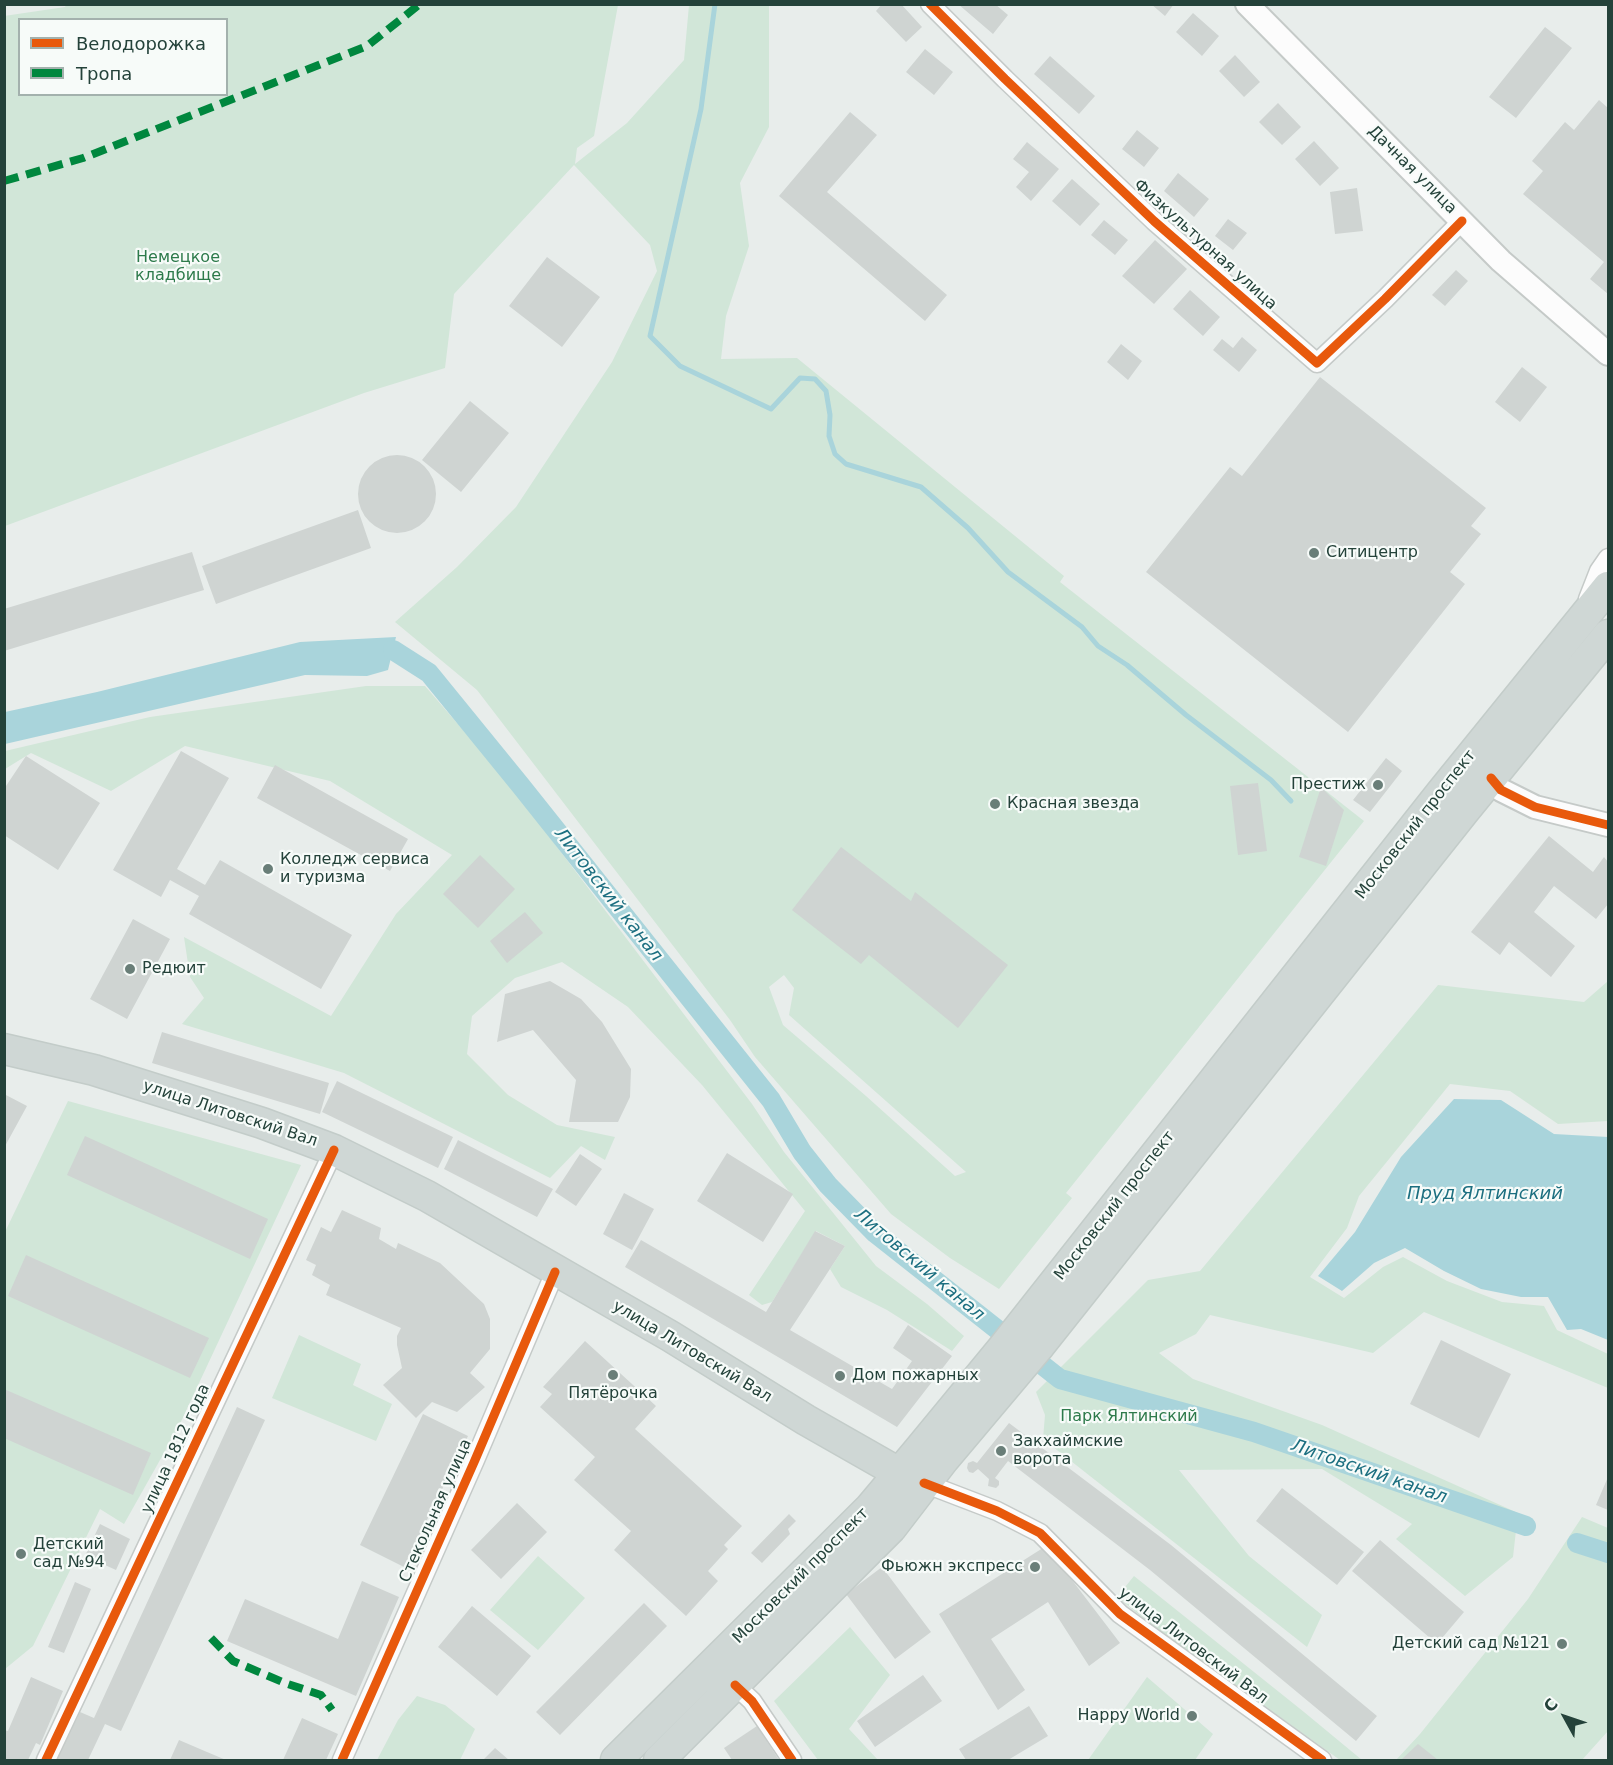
<!DOCTYPE html>
<meta charset="utf-8">
<style>
body{margin:0}
#map{position:relative;width:1613px;height:1765px;overflow:hidden;background:#e8edeb;font-family:"DejaVu Sans",sans-serif}
canvas{display:block}
.frame{position:absolute;inset:0;border:6px solid #24423a;pointer-events:none}
.legend{position:absolute;left:18px;top:18px;width:210px;height:78px;box-sizing:border-box;background:#f7fbf9;border:2px solid #a3b1ad;margin:0;padding:8px 10px;list-style:none;font-size:18px;color:#24423a}
.legend li{display:flex;align-items:center;gap:12px;height:30px}
.legend b{width:30px;border:2px solid #a3b1ad}
.north{position:absolute;left:1535px;top:1687px;width:60px;height:60px;-webkit-text-stroke:4px #f7fbf9;paint-order:stroke;rotate:310deg;font-size:16px;font-weight:700;line-height:24px;text-align:center;color:#24423a}
.north::after{content:'';display:block;margin:auto;width:21px;height:27px;background:#24423a;clip-path:polygon(50% 0,100% 100%,50% 72%,0 100%)}
</style>
<div id="map">
<canvas width="1613" height="1765"></canvas>
<div class="frame"></div>
<ul class="legend">
<li><b style="height:8px;background:#e8590c"></b>Велодорожка</li>
<li><b style="height:8px;background:#00873e"></b>Тропа</li>
</ul>
<div class="north">С</div>
</div>
<script>
const ctx = document.querySelector('canvas').getContext('2d');
ctx.lineJoin = 'round';
function paint(path, color) { ctx.fillStyle = color; ctx.fill(path, 'evenodd'); }
const poly = rows => new Path2D(rows.map(r => 'M' + r).join(''));
function strokePath(path, color, width, dash) { ctx.strokeStyle = color; ctx.lineWidth = width; ctx.lineCap = dash ? 'butt' : 'round'; ctx.setLineDash(dash || []); ctx.stroke(path); }
function label(font, color, halo, rows, align = 'center') {
  ctx.font = font + ' "DejaVu Sans",sans-serif'; ctx.lineWidth = 4.5; ctx.setLineDash([]); ctx.textBaseline = 'middle'; ctx.strokeStyle = halo; ctx.fillStyle = color; for (const [text, x, y, turn = 0] of rows) {
    ctx.save(); ctx.translate(x, y); ctx.rotate((+turn || 0) * Math.PI / 180); ctx.textAlign = isNaN(turn) ? turn : align; if (halo) ctx.strokeText(text, 0, 0); ctx.fillText(text, 0, 0); ctx.restore();
  }
}
paint(poly([
 [67,4,618,5,594,136,577,148,575,164,627,123,684,60,689,5,769,5,769,127,740,183,749,246,726,316,721,359,797,358,1064,576,1060,582,1364,821,1066,1193,1072,1198,999,1289,950,1258,891,1214,755,1057,730,1020,477,690,395,622,457,567,516,507,612,362,657,271,650,245,574,165,454,294,445,368,364,393,5,526,4,16,65,7],
 [20,20,226,20,226,94,20,94],
 [784,975,794,988,789,1015,966,1172,955,1176,866,1096,783,1025,769,987],
 [366,686,425,686,507,781,752,1104,784,1152,876,1266,927,1304,964,1336,952,1351,887,1310,841,1287,830,1269,845,1246,816,1231,772,1302,762,1305,749,1295,805,1211,702,1085,628,1007,562,962,515,978,472,1016,467,1054,508,1095,557,1125,615,1137,605,1160,581,1146,550,1178,344,1073,182,1024,204,998,190,977,184,937,331,1016,396,914,452,855,330,781,185,746,111,791,31,753,5,769,5,751,150,717],
 [1608,981,1608,1121,1558,1124,1510,1091,1450,1084,1359,1196,1347,1228,1310,1277,1344,1298,1383,1267,1403,1257,1447,1281,1502,1302,1544,1306,1557,1330,1608,1354,1608,1388,1424,1312,1373,1353,1210,1315,1196,1334,1159,1353,1193,1379,1322,1425,1518,1513,1513,1557,1465,1596,1396,1539,1412,1524,1322,1469,1179,1470,1249,1556,1322,1615,1307,1647,1043,1439,1045,1415,1036,1392,1148,1280,1200,1271,1438,985,1584,1002],
 [68,1101,301,1165,178,1428,124,1524,100,1509,33,1646,5,1669,4,1234],
 [299,1335,361,1364,353,1385,392,1404,376,1441,272,1398],
 [1582,1517,1608,1528,1608,1731,1582,1760,1396,1760,1420,1734,1528,1599],
 [538,1556,585,1598,538,1650,490,1610],
 [1134,1576,1304,1712,1362,1760,1340,1760,1157,1629,1117,1597],
 [850,1627,890,1675,849,1729,878,1760,818,1760,774,1701],
 [1147,1677,1213,1734,1195,1760,1088,1760],
 [417,1696,445,1705,475,1729,460,1760,377,1760,398,1720]
]), '#d1e6d8');
paint(poly([
 [396,637,388,670,367,676,305,675,5,744,5,712,97,692,300,642],
 [1454,1099,1501,1100,1554,1134,1608,1137,1608,1340,1581,1329,1567,1330,1548,1297,1521,1297,1481,1289,1444,1271,1405,1248,1374,1263,1342,1291,1318,1276,1355,1232,1401,1157]
]), '#a9d4db');
strokePath(poly([
 [715,4,701,109,650,336,680,366,771,409,800,378,815,379,826,391,830,415,829,436,835,454,846,464,921,487,968,528,1008,572,1082,627,1098,646,1127,665,1186,715,1271,780,1291,801]
]), '#a9d4db', 5);
strokePath(poly([
 [393,650,429,673,521,786,771,1100,802,1152,828,1185,875,1233,1060,1379,1254,1432,1526,1526],
 [1577,1543,1608,1553]
]), '#a9d4db', 20);
paint(poly([
 [882,4,901,4,922,27,906,42,876,11],
 [958,4,995,4,1008,15,993,34],
 [1151,4,1174,4,1165,16],
 [1193,13,1219,36,1202,56,1176,32],
 [1545,27,1572,48,1516,118,1489,97],
 [925,49,953,72,934,95,906,72],
 [1235,55,1260,82,1244,97,1219,71],
 [1050,56,1095,96,1079,114,1034,74],
 [1599,100,1608,108,1608,294,1590,279,1604,262,1523,194,1543,171,1532,161,1565,122,1574,130],
 [1278,103,1301,127,1282,145,1259,122],
 [850,112,877,135,827,192,947,295,925,321,779,196],
 [1137,130,1159,148,1144,167,1122,149],
 [1314,141,1339,168,1320,186,1295,159],
 [1027,142,1059,169,1031,201,1016,187,1029,172,1013,159],
 [1178,173,1209,199,1194,217,1164,191],
 [1072,179,1100,204,1080,226,1052,201],
 [1357,188,1363,231,1335,234,1330,192],
 [1228,219,1247,233,1233,250,1215,236],
 [1104,220,1128,240,1115,255,1091,235],
 [1155,240,1187,269,1154,304,1122,276],
 [547,257,600,297,562,347,509,306],
 [1456,270,1468,281,1445,306,1432,295],
 [1190,290,1220,317,1203,336,1173,309],
 [1242,337,1257,350,1239,372,1213,350,1222,339,1233,348],
 [1121,344,1142,361,1128,380,1107,362],
 [1522,367,1547,387,1520,422,1495,402],
 [1320,377,1486,508,1471,526,1481,534,1450,572,1465,584,1348,732,1146,572,1230,467,1242,476],
 [470,401,509,433,461,492,422,460],
 '358 494a39 39 0 1 1 78 0a39 39 0 1 1-78 0Z',
 [358,510,371,548,216,604,202,566],
 [192,552,204,590,4,651,4,609],
 [181,751,229,778,177,869,205,885,220,860,352,935,321,989,189,914,199,896,170,880,161,897,113,870],
 [26,756,100,803,58,870,4,835,4,789],
 [1386,758,1402,771,1370,812,1353,800],
 [275,765,408,839,390,871,257,798],
 [1258,783,1267,851,1238,855,1230,786],
 [1321,787,1344,810,1326,866,1299,857],
 [1549,836,1593,872,1604,857,1608,862,1608,904,1596,919,1554,886,1534,912,1575,946,1551,977,1509,942,1500,955,1471,932],
 [841,847,911,901,915,892,1008,965,958,1028,869,955,861,964,792,910],
 [480,855,515,889,478,928,443,894],
 [525,912,543,933,507,963,490,941],
 [133,919,170,939,127,1019,90,999],
 [550,981,581,999,602,1022,631,1069,630,1097,618,1122,569,1122,576,1080,533,1030,497,1042,505,994],
 [162,1032,329,1083,320,1114,152,1063],
 [337,1081,453,1137,438,1168,322,1112],
 [4,1094,27,1106,4,1148],
 [85,1136,268,1219,250,1259,67,1175],
 [458,1140,553,1189,537,1217,444,1169],
 [727,1153,793,1194,763,1242,697,1201],
 [580,1154,602,1169,576,1206,555,1192],
 [624,1193,654,1209,632,1250,603,1234],
 [342,1210,381,1228,379,1239,396,1249,398,1243,440,1263,484,1304,490,1319,490,1349,470,1373,485,1387,457,1412,432,1402,416,1418,383,1385,402,1368,397,1345,397,1336,401,1328,326,1295,330,1285,312,1275,316,1265,306,1260,321,1227,331,1232],
 [815,1231,845,1246,790,1330,892,1389,912,1361,893,1348,908,1325,952,1356,897,1427,625,1267,641,1240,766,1312],
 [26,1255,209,1338,190,1378,8,1296],
 [1441,1340,1511,1374,1479,1438,1410,1404],
 [585,1341,656,1406,635,1429,742,1526,724,1545,728,1549,708,1571,718,1581,686,1616,614,1550,631,1531,574,1480,595,1457,540,1407,552,1394,543,1387],
 [4,1389,151,1453,133,1495,4,1438],
 [237,1407,265,1420,121,1731,105,1724,88,1760,57,1760,80,1712,94,1718],
 [423,1414,468,1436,404,1567,360,1545],
 [1009,1423,1171,1545,1377,1716,1356,1741,1150,1570,1008,1461,995,1478,999,1481,999,1485,996,1488,988,1486,989,1479,978,1469,973,1473,969,1472,967,1468,968,1463,973,1461,977,1463],
 [1608,1477,1608,1510,1596,1505],
 [1282,1488,1364,1552,1337,1585,1256,1521],
 [517,1503,547,1532,501,1579,471,1550],
 [789,1514,796,1521,788,1529,790,1534,762,1563,751,1553],
 [100,1524,130,1539,116,1570,85,1556],
 [1380,1540,1464,1612,1437,1644,1352,1571],
 [1046,1546,1120,1643,1089,1666,1048,1602,991,1639,1025,1690,998,1710,939,1614],
 [882,1567,931,1632,895,1659,846,1594],
 [362,1581,399,1597,356,1696,227,1641,245,1599,338,1639],
 [75,1582,91,1589,64,1653,48,1647],
 [644,1603,667,1626,560,1735,536,1712],
 [472,1606,531,1656,497,1696,438,1647],
 [923,1675,942,1701,875,1747,857,1721],
 [31,1677,63,1691,40,1745,36,1743,28,1760,4,1760,4,1730,8,1731],
 [1029,1706,1048,1736,1008,1760,966,1760,959,1749],
 [302,1718,338,1734,326,1760,283,1760],
 [757,1726,779,1760,732,1760,724,1748],
 [179,1740,207,1752,226,1760,170,1760],
 [1418,1744,1438,1760,1401,1760],
 [495,1748,509,1760,483,1760]
]), '#cfd4d2');
const minor = poly([
 [930,4,1005,79,1154,221,1317,363,1385,299,1462,221],
 [1588,599,1599,571,1608,558],
 [924,1483,997,1511,1040,1533,1120,1614,1322,1760],
 [735,1685,752,1701,792,1760],
 [46,1760,334,1150],
 [342,1760,475,1460,555,1272]
]);
const tertiary = poly([
 [1247,4,1501,261,1608,354],
 [1491,778,1501,790,1535,807,1608,825]
]);
const primary = poly([
 [4,1049,94,1070,262,1123,334,1150,427,1196,670,1336,806,1420,899,1473,916,1480],
 [616,1760,870,1508,918,1451,1002,1349,1441,793,1608,587],
 [659,1760,891,1528,944,1459,1040,1345,1465,810,1608,635]
]);
strokePath(minor, '#c5cac8', 21);
strokePath(tertiary, '#c5cac8', 26);
strokePath(primary, '#c3ccc9', 33);
strokePath(minor, '#fcfcfc', 18);
strokePath(tertiary, '#fcfcfc', 22);
strokePath(primary, '#cfd7d5', 30);
strokePath(poly([
 [4,181,83,158,367,46,420,4],
 [211,1638,233,1661,285,1683,321,1695,332,1710]
]), '#00873e', 8, [15, 8]);
strokePath(poly([
 [930,4,1005,79,1154,221,1317,363,1385,299,1462,221],
 [1491,778,1501,790,1535,807,1608,825],
 [924,1483,997,1511,1040,1533,1120,1614,1322,1760],
 [735,1685,752,1701,792,1760],
 [46,1760,334,1150],
 [342,1760,475,1460,555,1272]
]), '#e8590c', 9);
for (const [x, y, r, color] of [
 [1314,553,6,"#697e78"],
 [1378,785,6,"#697e78"],
 [995,804,6,"#697e78"],
 [268,869,6,"#697e78"],
 [130,969,6,"#697e78"],
 [613,1375,6,"#697e78"],
 [840,1376,6,"#697e78"],
 [1001,1451,6,"#697e78"],
 [21,1554,6,"#697e78"],
 [1035,1567,6,"#697e78"],
 [1562,1644,6,"#697e78"],
 [1192,1716,6,"#697e78"]
]) { const dot = new Path2D(); dot.arc(x, y, r, 0, 2 * Math.PI); ctx.fillStyle = color; ctx.fill(dot); strokePath(dot, '#f7fbf9', 2); }
label('16px', '#24423a', '#f7fbf9', [
 ["Дачная улица",1412,170,45],
 ["Физкультурная улица",1205,245,42],
 ["Московский проспект",1416,825,-52],
 ["улица Литовский Вал",230,1114,18],
 ["Московский проспект",1115,1206,-52],
 ["улица Литовский Вал",692,1352,31],
 ["улица 1812 года",176,1449,-65],
 ["Стекольная улица",436,1511,-66],
 ["Московский проспект",801,1576,-45],
 ["улица Литовский Вал",1193,1646,37]
]);
label('16px', '#2d7a4b', '#f7fbf9', [
 ["Немецкое",178,258],
 ["кладбище",178,276],
 ["Парк Ялтинский",1129,1417]
]);
label('16px', '#24423a', '#f7fbf9', [
 ["Ситицентр",1326,553],
 ["Престиж",1366,785,"right"],
 ["Красная звезда",1007,804],
 ["Колледж сервиса",280,860],
 ["и туризма",280,878],
 ["Редюит",142,969],
 ["Дом пожарных",852,1376],
 ["Пятёрочка",613,1394,"center"],
 ["Закхаймские",1013,1442],
 ["ворота",1013,1460],
 ["Детский",33,1545],
 ["сад №94",33,1563],
 ["Фьюжн экспресс",1023,1567,"right"],
 ["Детский сад №121",1550,1644,"right"],
 ["Happy World",1180,1716,"right"]
], 'left');
label('italic 18px', '#1c6f80', '#f7fbf9', [
 ["Литовский канал",608,895,52],
 ["Пруд Ялтинский",1485,1194],
 ["Литовский канал",919,1265,40],
 ["Литовский канал",1369,1472,19]
]);
</script>
